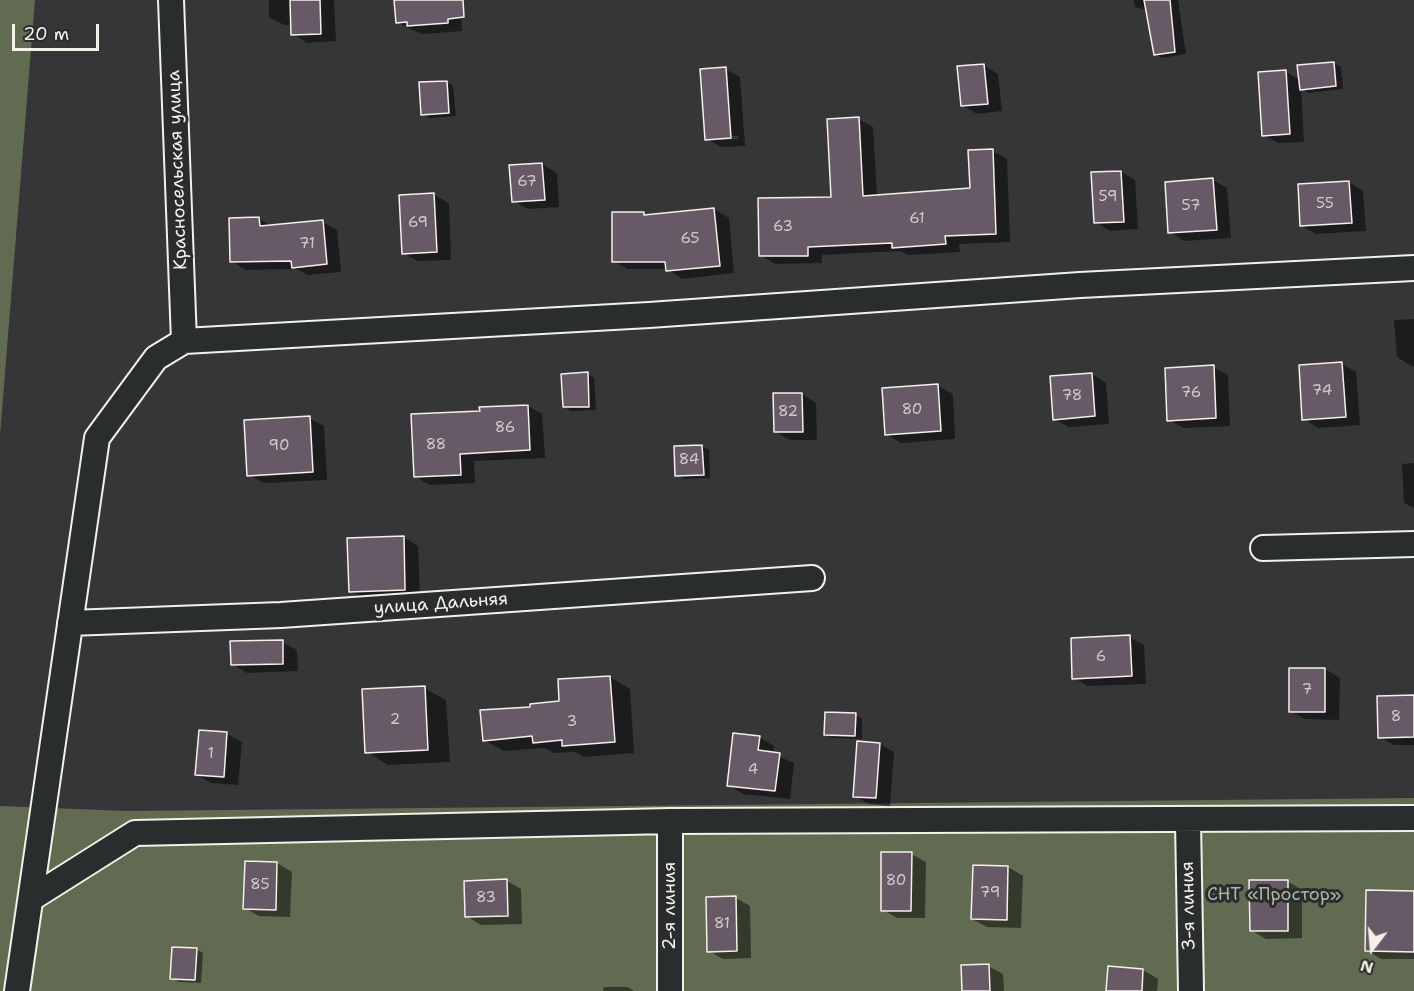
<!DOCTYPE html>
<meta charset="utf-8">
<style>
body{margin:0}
#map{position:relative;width:1414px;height:991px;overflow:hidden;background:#363639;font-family:"Shantell Sans",sans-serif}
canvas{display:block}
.north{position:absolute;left:1342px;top:919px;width:60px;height:60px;-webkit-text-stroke:4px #2a2d2e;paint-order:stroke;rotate:196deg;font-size:16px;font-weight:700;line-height:24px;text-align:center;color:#f4f1e8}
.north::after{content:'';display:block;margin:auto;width:21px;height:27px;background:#f4f1e8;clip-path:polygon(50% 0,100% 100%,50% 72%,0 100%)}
.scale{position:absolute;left:12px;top:24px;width:87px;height:27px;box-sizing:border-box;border:3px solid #f4f1e8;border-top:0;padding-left:8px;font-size:18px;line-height:21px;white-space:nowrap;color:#f4f1e8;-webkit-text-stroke:4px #2a2d2e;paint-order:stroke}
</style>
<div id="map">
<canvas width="1414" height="991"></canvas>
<div class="north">N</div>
<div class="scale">20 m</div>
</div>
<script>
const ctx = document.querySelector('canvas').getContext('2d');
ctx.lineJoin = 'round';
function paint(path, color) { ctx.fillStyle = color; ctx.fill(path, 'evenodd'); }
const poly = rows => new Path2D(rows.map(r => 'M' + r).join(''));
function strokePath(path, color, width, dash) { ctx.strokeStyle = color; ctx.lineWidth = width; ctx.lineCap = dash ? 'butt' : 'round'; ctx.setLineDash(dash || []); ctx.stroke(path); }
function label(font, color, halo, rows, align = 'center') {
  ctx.font = font + ' "Shantell Sans",sans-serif'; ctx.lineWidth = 6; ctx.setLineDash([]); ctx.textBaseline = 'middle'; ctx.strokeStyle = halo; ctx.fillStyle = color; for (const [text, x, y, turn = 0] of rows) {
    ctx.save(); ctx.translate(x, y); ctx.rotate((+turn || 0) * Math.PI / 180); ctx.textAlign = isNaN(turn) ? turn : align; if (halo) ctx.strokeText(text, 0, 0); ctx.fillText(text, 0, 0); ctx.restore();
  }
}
paint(poly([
 [0,0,35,0,0,435],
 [1414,798,1414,991,0,991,0,806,127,811]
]), '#616b52');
paint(poly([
 [269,0,334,0,336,41,307,43,293,34,292,25,284,25,269,17],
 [395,0,460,0,462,31,423,34,412,30,397,22],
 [1134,0,1178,0,1186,54,1162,58,1155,54,1147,10,1135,7],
 [1334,63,1341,67,1343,89,1308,93,1301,88,1304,142,1278,143,1264,135,1286,72,1300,80],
 [983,65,998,74,1002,111,977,114,962,105],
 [725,69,740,77,745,146,721,147,707,139],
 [738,136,738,139,719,140,719,137],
 [446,82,453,86,456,116,430,118,423,114],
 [858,119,873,127,877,196,971,190,992,151,1007,159,1010,242,959,244,960,252,908,255,900,251,822,255,822,263,775,264,760,255,833,199],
 [542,164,557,173,559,207,528,209,513,201],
 [1121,172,1135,180,1138,229,1110,231,1096,222],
 [1213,180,1227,188,1231,238,1184,241,1170,232],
 [1349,182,1363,191,1366,231,1316,234,1302,226],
 [434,195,449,203,451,260,418,261,403,253],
 [714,209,729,218,734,273,682,279,668,269,628,269,613,261,643,213,648,216],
 [259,219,272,226,322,222,337,230,341,272,308,275,296,269,246,270,231,261],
 [1414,319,1414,366,1411,366,1397,357,1394,320],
 [1342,364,1356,372,1360,425,1318,428,1304,419],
 [1213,367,1228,375,1230,426,1184,428,1169,420],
 [588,374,594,378,596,410,571,411,564,407],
 [1092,374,1106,383,1109,424,1069,427,1054,419],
 [938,386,953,394,955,439,901,443,886,434],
 [802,394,816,403,817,440,790,440,776,432],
 [528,406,542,414,545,458,474,461,475,483,430,485,416,477,481,412],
 [309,418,324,426,327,480,264,483,249,475],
 [702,446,709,450,710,478,684,479,677,475],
 [1414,463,1414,508,1404,503,1402,464],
 [403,537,418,546,420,598,365,599,350,591],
 [1129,637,1144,645,1146,684,1088,686,1074,678],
 [282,642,297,650,298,671,247,673,232,664],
 [1291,669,1325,669,1340,678,1339,720,1305,719,1290,711],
 [610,677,630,689,634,753,584,757,575,752,554,753,545,748,504,751,484,740],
 [424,688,446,700,450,762,388,765,367,752],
 [1414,697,1414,745,1394,745,1379,737],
 [856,715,862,719,862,739,833,738,826,734],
 [200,732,227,734,242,742,238,785,211,783,197,775],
 [759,737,774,746,773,754,794,763,790,799,743,794,728,785],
 [880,744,894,752,890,806,869,804,855,796],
 [911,854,926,862,925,918,897,918,883,910],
 [277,863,292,872,290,917,259,916,245,908],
 [1008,867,1023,876,1021,928,987,927,972,919],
 [507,881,521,889,522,924,481,925,467,916],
 [1287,881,1302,890,1302,938,1266,939,1251,930],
 [1414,892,1414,959,1381,959,1367,950],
 [736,898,750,906,751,958,723,959,709,951],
 [196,949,203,953,201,983,179,982,172,978],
 [988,966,1003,974,1004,991,964,991],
 [1110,967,1143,970,1158,979,1157,991,1108,991],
 [604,987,627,987,634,991,603,991]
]), '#0007');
const building = poly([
 [290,0,320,0,321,34,291,35,290,0],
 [394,0,463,0,464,17,448,19,448,23,407,26,407,22,396,23,394,0],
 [1144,0,1170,0,1175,52,1154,55,1144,0],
 [1334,62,1336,86,1300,90,1297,65,1334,62],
 [984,64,988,104,961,106,957,66,984,64],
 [726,67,731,138,705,140,700,69,726,67],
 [1286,70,1290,134,1262,136,1258,72,1286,70],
 [447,81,449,113,421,115,419,82,447,81],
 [859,117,863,196,970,188,968,150,993,149,996,234,945,236,946,244,892,248,892,243,808,247,808,256,759,256,758,198,831,197,827,119,859,117],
 [542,163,545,200,512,202,509,165,542,163],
 [1121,171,1124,222,1094,223,1091,172,1121,171],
 [1213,178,1217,230,1168,233,1165,182,1213,178],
 [1349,181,1352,223,1300,226,1298,184,1349,181],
 [434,193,437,252,402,254,399,195,434,193],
 [714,208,720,266,666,271,665,262,612,262,612,212,644,212,644,215,714,208],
 [259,217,260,226,323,220,327,264,292,268,291,261,230,262,229,218,259,217],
 [1342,362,1346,417,1302,420,1299,365,1342,362],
 [1214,365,1216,418,1167,421,1165,368,1214,365],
 [588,372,589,407,563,407,561,374,588,372],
 [1092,373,1095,416,1053,420,1050,376,1092,373],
 [938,384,941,431,885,435,882,388,938,384],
 [773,393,802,393,803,432,774,432,773,393],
 [528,405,530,450,460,454,461,475,414,477,411,414,480,411,479,407,528,405],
 [310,416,313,472,247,476,244,420,310,416],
 [702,445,704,475,675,476,674,446,702,445],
 [404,536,405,590,349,592,347,538,404,536],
 [1130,635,1132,676,1072,679,1071,638,1130,635],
 [283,640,283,664,231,665,230,641,283,640],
 [1289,668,1325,668,1325,712,1289,712,1289,668],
 [610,676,615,742,562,746,562,740,533,743,532,736,483,741,480,710,530,707,530,704,559,701,558,679,610,676],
 [425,686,428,750,365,753,362,689,425,686],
 [1414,695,1414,737,1378,738,1377,696,1414,695],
 [825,712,856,713,855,736,824,735,825,712],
 [199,730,227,732,224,777,195,775,199,730],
 [733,733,760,736,758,750,780,753,775,791,727,786,733,733],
 [857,741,880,743,876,798,853,797,857,741],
 [881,852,912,852,911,911,881,911,881,852],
 [245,861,277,862,276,910,243,909,245,861],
 [973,865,1008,866,1007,920,971,919,973,865],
 [507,879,508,916,465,917,464,881,507,879],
 [1249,880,1288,880,1288,931,1250,931,1249,880],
 [1366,890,1414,891,1414,952,1365,951,1366,890],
 [736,896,737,951,707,952,706,897,736,896],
 [172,947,197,948,195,980,170,979,172,947],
 [989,964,990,991,962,991,961,965,989,964],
 [1108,966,1143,969,1142,991,1106,991,1108,966]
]);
paint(building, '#685966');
strokePath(building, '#f4f1e8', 1.5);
const minor = poly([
 [171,0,184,341],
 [1263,548,1414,544],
 [70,623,281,615,812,578],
 [1188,821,1191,991],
 [32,898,135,833,670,821,1414,818],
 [17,991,97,438,156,358,184,341,649,315,1080,285,1414,268],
 [670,991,670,821]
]);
strokePath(minor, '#f4f1e8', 28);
strokePath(minor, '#2a2d2e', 24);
label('15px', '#d1cbc8', null, [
 ["67",527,182],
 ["59",1108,197],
 ["55",1325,204],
 ["57",1191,206],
 ["61",917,219],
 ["69",418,223],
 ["63",783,227],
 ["65",690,239],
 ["71",307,244],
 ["74",1322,391],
 ["76",1191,393],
 ["78",1072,396],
 ["80",912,410],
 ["82",788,412],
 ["86",505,428],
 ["88",436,445],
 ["90",279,446],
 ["84",689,460],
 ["6",1101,657],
 ["7",1307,690],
 ["8",1396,717],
 ["2",395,720],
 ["3",572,722],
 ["1",211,754],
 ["4",753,770],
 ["80",896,881],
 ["85",260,885],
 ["79",990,893],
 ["83",486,898],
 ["81",722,924]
]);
label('18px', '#f4f1e8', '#2a2d2e', [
 ["Красносельская улица",178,170,-92],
 ["улица Дальняя",441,604,-4],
 ["2-я линия",670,906,-90],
 ["3-я линия",1189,906,-91]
]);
label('18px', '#b2b5a4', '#2a2d2e', [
 ["СНТ «Простор»",1274,895]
]);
</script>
